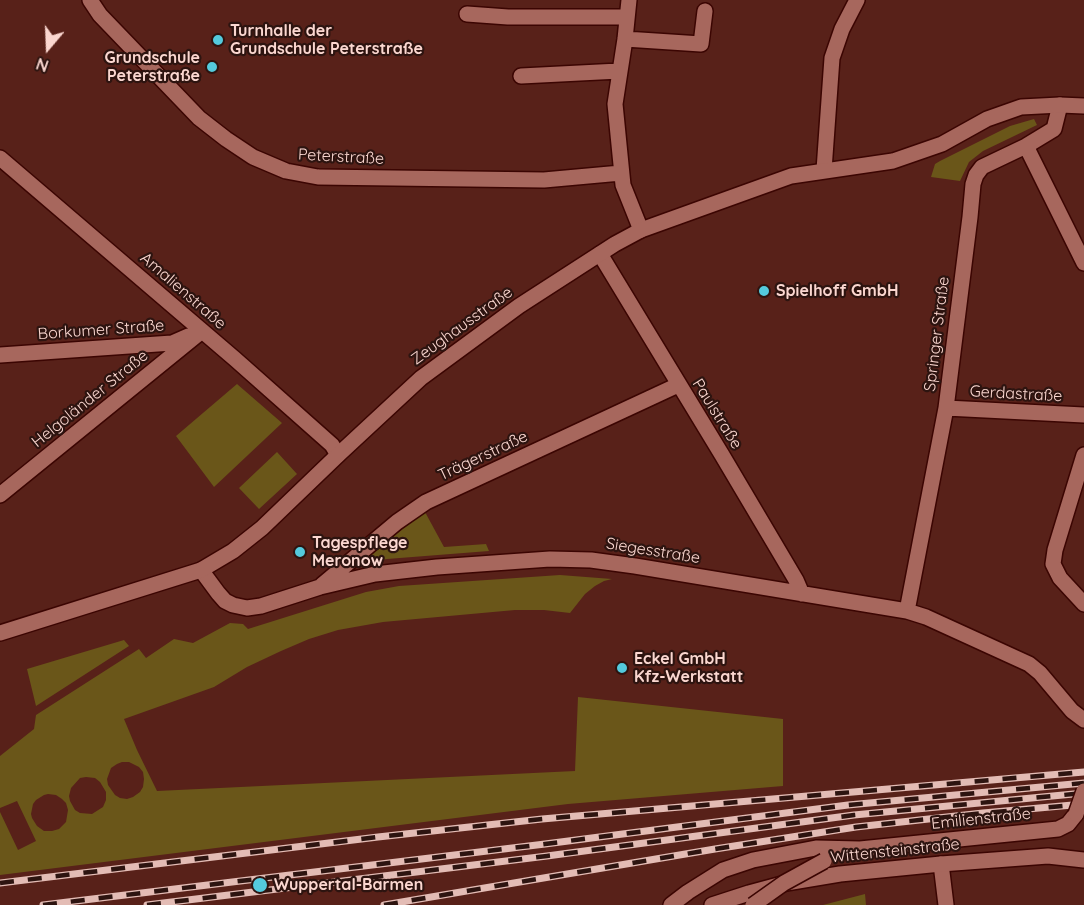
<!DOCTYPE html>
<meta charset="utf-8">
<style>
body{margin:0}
#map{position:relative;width:1084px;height:905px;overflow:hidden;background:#582119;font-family:Quicksand,sans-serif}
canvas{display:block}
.north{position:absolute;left:18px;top:18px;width:60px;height:60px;-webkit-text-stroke:4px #2d1410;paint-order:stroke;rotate:199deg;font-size:16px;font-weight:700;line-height:24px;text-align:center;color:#fbd7d0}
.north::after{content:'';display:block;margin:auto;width:21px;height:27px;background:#fbd7d0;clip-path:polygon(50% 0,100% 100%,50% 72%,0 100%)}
</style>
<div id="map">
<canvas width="1084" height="905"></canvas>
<div class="north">N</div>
</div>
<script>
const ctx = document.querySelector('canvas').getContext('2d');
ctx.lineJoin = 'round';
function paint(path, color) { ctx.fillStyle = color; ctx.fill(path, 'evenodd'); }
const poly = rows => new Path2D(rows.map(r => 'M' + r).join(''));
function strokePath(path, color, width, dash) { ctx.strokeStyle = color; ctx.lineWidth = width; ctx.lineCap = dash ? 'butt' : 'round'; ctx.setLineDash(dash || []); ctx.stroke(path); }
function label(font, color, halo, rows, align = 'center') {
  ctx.font = font + ' Quicksand,sans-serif'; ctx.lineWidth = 4.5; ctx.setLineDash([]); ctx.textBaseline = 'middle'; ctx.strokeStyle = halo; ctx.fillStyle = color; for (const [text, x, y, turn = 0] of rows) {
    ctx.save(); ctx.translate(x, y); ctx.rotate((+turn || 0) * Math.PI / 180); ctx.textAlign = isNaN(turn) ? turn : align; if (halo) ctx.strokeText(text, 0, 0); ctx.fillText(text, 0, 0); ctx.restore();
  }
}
paint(poly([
 [1034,119,1037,125,983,151,969,162,960,181,931,177,935,164,940,161,1010,126],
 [237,384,282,423,214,487,176,436],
 [277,452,297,474,259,509,239,488],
 [425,512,444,547,486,544,489,551,387,559,357,564],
 [560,575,612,579,604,581,595,586,585,594,570,613,544,610,515,610,383,622,338,630,309,639,281,651,247,667,214,687,124,719,137,750,157,791,575,771,578,697,783,719,783,786,568,804,0,875,0,812,18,850,36,841,17,801,0,808,0,756,34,729,36,715,139,649,146,658,174,639,193,643,230,623,243,624,248,629,366,592,399,586],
 [122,762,129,762,139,767,143,772,144,779,143,787,140,792,133,797,127,799,120,798,115,795,108,785,107,779,111,768,117,764],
 [86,777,95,778,100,782,106,792,106,800,103,807,92,814,80,813,75,810,70,801,69,796,71,788,80,778],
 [48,794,56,795,62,799,66,803,68,810,66,822,59,829,52,831,44,831,37,826,32,818,31,814,33,804,36,800,44,795],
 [124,640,129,646,36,706,27,669],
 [865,894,866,905,823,905]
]), '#6a5619');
const minor = poly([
 [90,0,100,15,199,118,226,139,253,157,286,171,318,177,544,180,621,173],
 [629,0,625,39,615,104,623,185,641,230],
 [467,14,508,17,627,17],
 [625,39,701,44,705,11],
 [521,76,619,71],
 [1026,146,1084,263],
 [0,158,235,359,332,445,338,455],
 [824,170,832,58,842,29,857,0],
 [600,254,722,455,796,580,802,594],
 [0,355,172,343,188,336],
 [946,408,1084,415],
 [1084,455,1055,550,1053,564,1060,578,1084,604],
 [0,495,202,331],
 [201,570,218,593,225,601,233,605,247,608,261,606,320,587,375,574,437,567,550,559,591,560,635,566,907,611,926,617,1029,664,1040,673,1072,711,1084,720],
 [322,585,397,522,426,502,678,385],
 [907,611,946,408,970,217,973,184,976,175,982,167,1026,146,1054,129,1060,105],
 [941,864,946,905],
 [671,905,688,892,723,870,753,860,816,848,860,849,1058,829,1068,824,1076,814]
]);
const tertiary = poly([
 [0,633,201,570,233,551,262,528,338,455,421,378,519,306,615,244,641,230,791,176,893,161,942,144,987,119,1021,107,1060,105,1084,106],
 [712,905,749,893,786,883,840,874,941,864,1048,856,1084,860]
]);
strokePath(minor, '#3b0502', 18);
strokePath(tertiary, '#3b0502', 18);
strokePath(minor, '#a7675d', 15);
strokePath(tertiary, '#a7675d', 15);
const rail = poly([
 [0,883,378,837,542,819,1084,772],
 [43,905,545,844,848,805,1084,783],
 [147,905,547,856,854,815,1084,793],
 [384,905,715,849,856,827,983,813,1084,804]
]);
strokePath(rail, '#e3bcb5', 7);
strokePath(rail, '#2d1410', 4.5, [14]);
const minorBridge = poly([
 [1076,814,1084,791],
 [753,905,784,883,824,861]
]);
strokePath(minorBridge, '#3b0502', 18, []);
strokePath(minorBridge, '#a7675d', 15);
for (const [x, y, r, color] of [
 [218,40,6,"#54cadd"],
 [212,67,6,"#54cadd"],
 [764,291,6,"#54cadd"],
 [300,552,6,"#54cadd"],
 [622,668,6,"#54cadd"],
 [260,885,8,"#54cadd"]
]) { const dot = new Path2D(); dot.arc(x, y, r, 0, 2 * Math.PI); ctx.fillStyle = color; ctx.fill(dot); strokePath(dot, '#2d1410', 2); }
label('bold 16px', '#fbd7d0', '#2d1410', [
 ["Turnhalle der",230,31],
 ["Grundschule Peterstraße",230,49],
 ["Grundschule",200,58,"right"],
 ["Peterstraße",200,76,"right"],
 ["Spielhoff GmbH",776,291],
 ["Tagespflege",312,543],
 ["Meronow",312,561],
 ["Eckel GmbH",634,659],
 ["Kfz-Werkstatt",634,677],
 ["Wuppertal-Barmen",274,885]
], 'left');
label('16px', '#fbd7d0', '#2d1410', [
 ["Peterstraße",341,157,3],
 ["Amalienstraße",183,291,41],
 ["Zeughausstraße",462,326,-36],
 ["Borkumer Straße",101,330,-4],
 ["Springer Straße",937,334,-83],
 ["Gerdastraße",1016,394,3],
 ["Helgoländer Straße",90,399,-39],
 ["Paulstraße",717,414,58],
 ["Trägerstraße",483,456,-25],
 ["Siegesstraße",653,551,9],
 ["Emilienstraße",981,819,-6],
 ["Wittensteinstraße",895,851,-6]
]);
</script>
